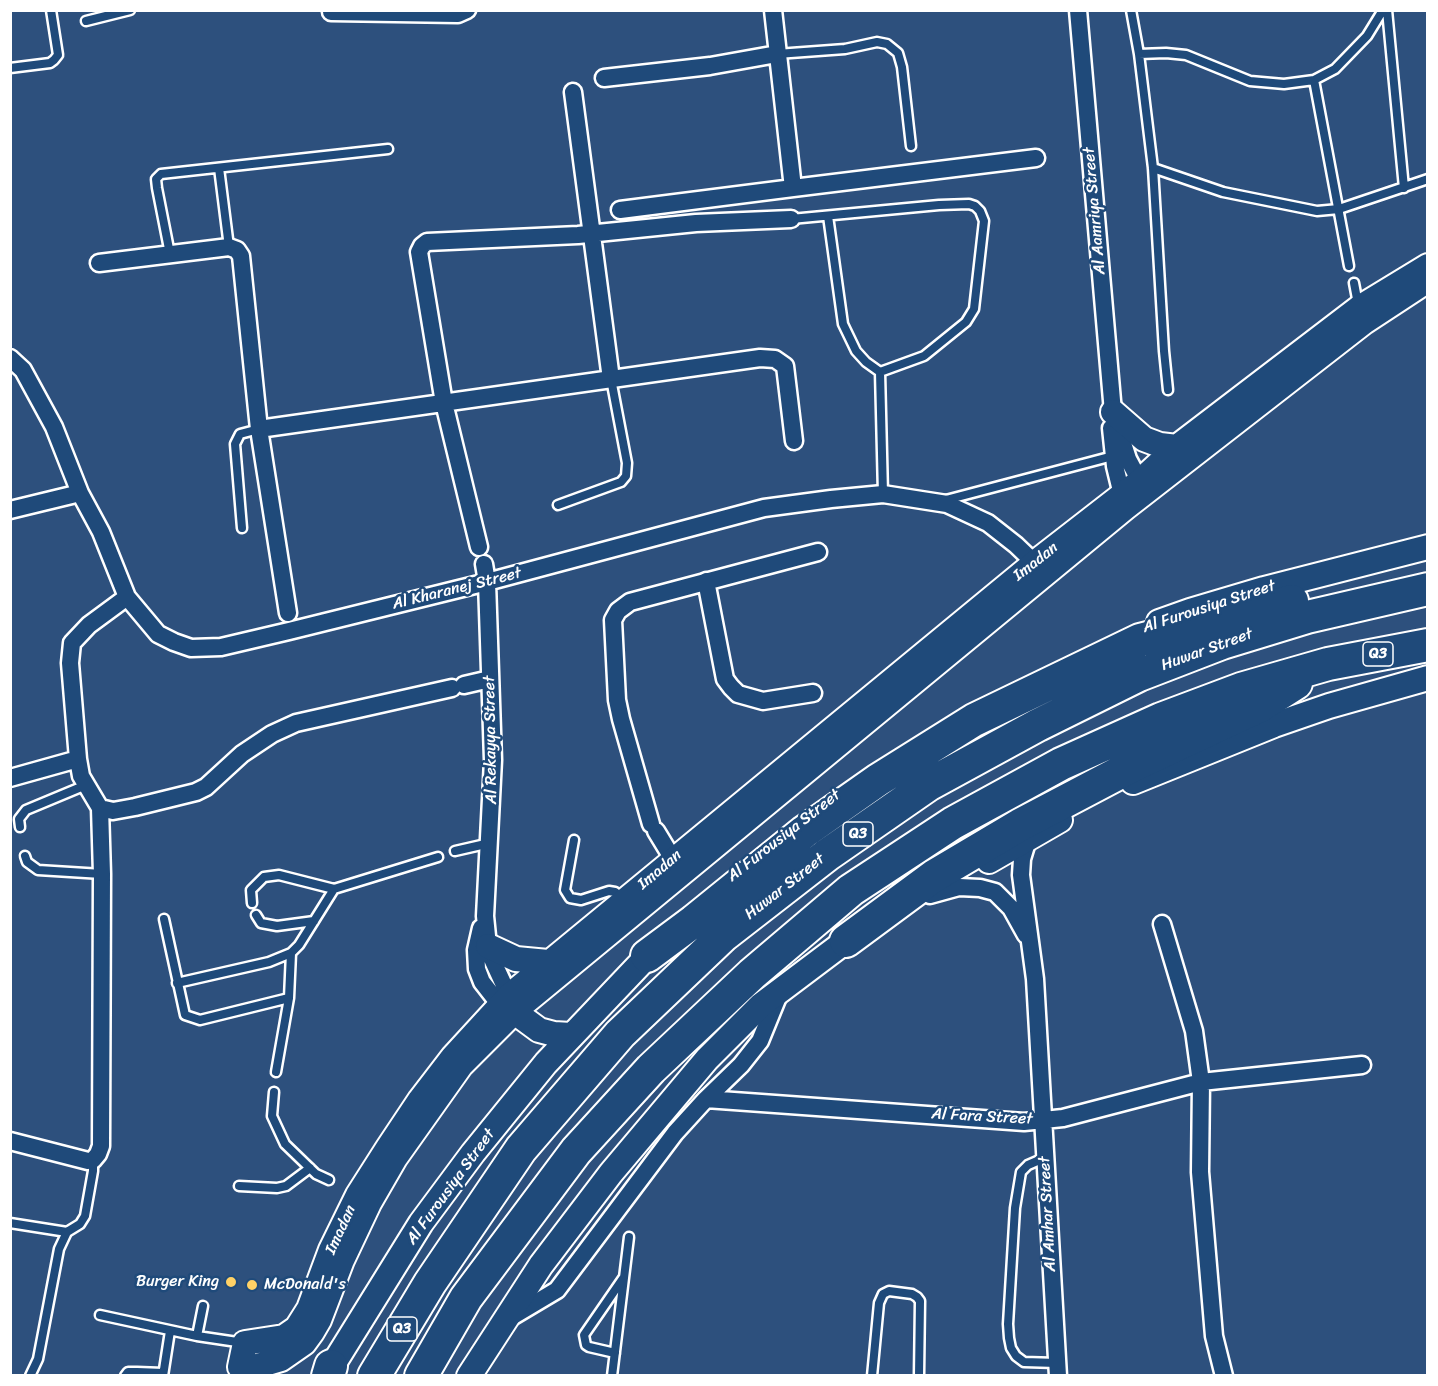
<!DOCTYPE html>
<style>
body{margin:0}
#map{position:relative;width:1438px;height:1386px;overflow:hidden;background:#2d507d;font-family:Sriracha,sans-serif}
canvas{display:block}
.frame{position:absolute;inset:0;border:12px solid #fff;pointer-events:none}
</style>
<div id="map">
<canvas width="1438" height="1386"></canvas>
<div class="frame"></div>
</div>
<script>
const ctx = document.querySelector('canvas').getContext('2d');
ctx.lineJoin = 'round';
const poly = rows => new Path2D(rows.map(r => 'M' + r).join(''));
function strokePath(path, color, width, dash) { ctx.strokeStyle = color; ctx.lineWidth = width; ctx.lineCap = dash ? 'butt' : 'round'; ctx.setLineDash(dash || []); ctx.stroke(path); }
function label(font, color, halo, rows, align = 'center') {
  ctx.font = font + ' Sriracha,sans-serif'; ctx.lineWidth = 5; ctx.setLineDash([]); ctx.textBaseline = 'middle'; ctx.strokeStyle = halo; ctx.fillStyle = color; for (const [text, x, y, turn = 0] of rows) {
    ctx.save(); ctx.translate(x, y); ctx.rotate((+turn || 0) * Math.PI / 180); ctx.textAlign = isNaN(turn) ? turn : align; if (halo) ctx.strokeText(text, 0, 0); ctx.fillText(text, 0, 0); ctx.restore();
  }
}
const lane = poly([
 [1131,10,1139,54,1153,168,1164,351,1168,390],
 [1387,10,1404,188],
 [86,21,130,10],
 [777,54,845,49,877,42,887,44,898,53,902,67,911,146],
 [1139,54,1166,53,1186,55,1250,81,1284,84,1314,80,1335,69,1367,36,1383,10],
 [10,68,50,63,54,60,58,55,51,10],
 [1314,80,1349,266],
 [219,168,229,247],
 [1153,168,1223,192,1317,211,1339,209,1428,179],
 [828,216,843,324,856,351,866,362,880,372,883,494],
 [791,219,939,205,969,204,975,206,980,211,984,221,974,309,966,322,924,356,880,372],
 [170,254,157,188,156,179,161,174,388,149],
 [1354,283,1358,304],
 [942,501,1113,456],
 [558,505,621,482,626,476,627,463,611,379],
 [242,528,235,444,240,434,259,429],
 [20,827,19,819,26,810,86,785],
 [574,840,565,890,570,898,581,900,609,891,615,892,624,899],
 [455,851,490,843],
 [25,856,27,862,38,870,102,874],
 [252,903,251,890,264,877,279,875,334,889],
 [256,915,261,923,277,926,314,921],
 [164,919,185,1015,200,1020,289,998],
 [177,983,269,962,291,953,299,945,334,889,438,857],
 [276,1072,289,998,291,953],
 [274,1092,272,1116,285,1144,316,1174,329,1180],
 [1044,1158,1028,1165,1021,1172,1015,1208,1008,1324,1009,1338,1011,1348,1016,1356,1024,1362,1057,1363],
 [239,1186,277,1188,286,1186,310,1168],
 [10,1223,67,1232],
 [100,1315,197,1336,244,1343],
 [197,1336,203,1306],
 [615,1353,589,1347,586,1345,584,1335,624,1277],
 [30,1376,38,1359,59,1249,67,1232,80,1224,85,1216,93,1171,93,1160],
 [125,1376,128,1372,137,1372,163,1373],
 [163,1376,170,1331],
 [612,1376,629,1237],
 [872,1376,879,1303,883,1294,889,1291,912,1294,917,1297,920,1301,919,1376]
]);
const street = poly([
 [773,10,793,188,1036,158],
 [1078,10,1113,412,1128,459,1145,491],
 [331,12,458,14,467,10],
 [604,78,710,66,777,54],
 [573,92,611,379],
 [620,210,793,188],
 [99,263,229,247,237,250,241,256,259,429,288,613],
 [10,358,23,370,54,427,80,493,101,532,127,597,158,634,174,642,191,648,221,647,289,631,487,582,764,508,831,499,883,494,947,504,988,523,1016,545,1042,570],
 [1111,428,1115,466,1124,503],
 [259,429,760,358,775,359,785,366,794,441],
 [10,510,80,493],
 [479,547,444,403,419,252,422,246,427,242,578,235,696,223,791,219],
 [484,564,487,582,493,760,485,916,488,946,492,959,509,996],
 [706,581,725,679,731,687,738,694,763,701,813,693],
 [464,685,490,679],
 [78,759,81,776,100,808,113,811,135,807,196,792,206,787,242,754,272,734,296,723,452,688],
 [10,778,78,759,70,663,72,643,89,625,127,597],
 [651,824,621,719,617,700,613,620,618,611,630,602,818,552],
 [656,831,673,859],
 [1028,839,1022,859,1021,875,1035,979,1058,1376],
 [930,895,959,887,980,888,995,892,1011,908,1026,935],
 [1162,924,1194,1031,1201,1082,1200,1172,1214,1336,1224,1376],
 [481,928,476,950,477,969,482,982,500,1005],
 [706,1099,1024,1122,1063,1118,1201,1082,1362,1065],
 [10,1141,88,1161,93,1160,98,1154,101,1146,102,874,100,808],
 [510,1318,557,1290,675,1133,706,1099,741,1065,760,1041,780,992]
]);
const secondary = poly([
 [1428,266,1359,308,1177,447,1139,482,1036,562,509,996,453,1057,420,1100,388,1148,358,1195,331,1250,309,1309,297,1328,284,1337,245,1343,240,1367,254,1367,281,1359,304,1343,312,1332,319,1320,342,1260,369,1203,395,1158,461,1065,518,1008,1126,507,1364,322,1428,280],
 [1113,412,1144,439,1160,445,1177,447],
 [1159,622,1190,611,1264,589,1428,547],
 [1133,782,1274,725,1329,706,1428,678],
 [989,861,1060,820],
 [488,946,516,959,548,962],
 [501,1005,511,1015,520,1016,539,1030,554,1034,571,1035],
 [326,1376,421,1223,473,1153,546,1063,659,944],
 [469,1376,541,1265,611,1173,707,1059,761,1005,846,941,861,932]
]);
const highway = poly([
 [846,941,934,876,1020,825,1134,765,1260,706,1296,683],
 [647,956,694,921,804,832,878,780,974,720,1140,640,1292,601],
 [328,1376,331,1366],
 [374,1376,430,1283,521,1149,620,1034,724,935,827,855,928,785,1038,725,1139,675,1222,643,1307,617,1428,589],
 [421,1376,466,1298,576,1151,651,1069,752,974,851,890,953,823,1061,764,1161,719,1241,689,1328,664,1428,645]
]);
strokePath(lane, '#fff', 13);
strokePath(street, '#fff', 21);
strokePath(secondary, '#fff', 28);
strokePath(highway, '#fff', 36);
strokePath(lane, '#1f4a7a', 8);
strokePath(street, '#1f4a7a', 16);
strokePath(secondary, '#1f4a7a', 24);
strokePath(highway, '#1f4a7a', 32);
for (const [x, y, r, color] of [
 [231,1282,6,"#ffd166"],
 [252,1285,6,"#ffd166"]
]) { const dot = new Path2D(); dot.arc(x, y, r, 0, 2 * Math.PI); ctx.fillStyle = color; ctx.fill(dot); strokePath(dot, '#1f4a7a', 2); }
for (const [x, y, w] of [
 [1378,654,30],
 [858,834,30],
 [402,1329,30]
]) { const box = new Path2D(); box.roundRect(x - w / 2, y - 12, w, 24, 4.5); ctx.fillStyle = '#1f4a7a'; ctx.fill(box); strokePath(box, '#fff', 1.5); }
label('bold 15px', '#fff', null, [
 ["Q3",1378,654],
 ["Q3",858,834],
 ["Q3",402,1329]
]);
label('16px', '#fff', '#1f4a7a', [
 ["Al Aamriya Street",1095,211,-95],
 ["Imadan",1036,562,-38],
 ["Al Kharanej Street",457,589,-14],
 ["Al Furousiya Street",1209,607,-18],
 ["Huwar Street",1207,650,-20],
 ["Al Rekayya Street",491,740,-91],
 ["Al Furousiya Street",784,836,-38],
 ["Imadan",660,870,-40],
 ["Huwar Street",785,887,-38],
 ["Al Fara Street",982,1117,3],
 ["Al Furousiya Street",451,1187,-54],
 ["Al Amhar Street",1048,1214,-93],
 ["Imadan",341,1230,-65]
]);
label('16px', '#fff', '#1f4a7a', [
 ["Burger King",219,1282],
 ["McDonald's",264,1285,"left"]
], 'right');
</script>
